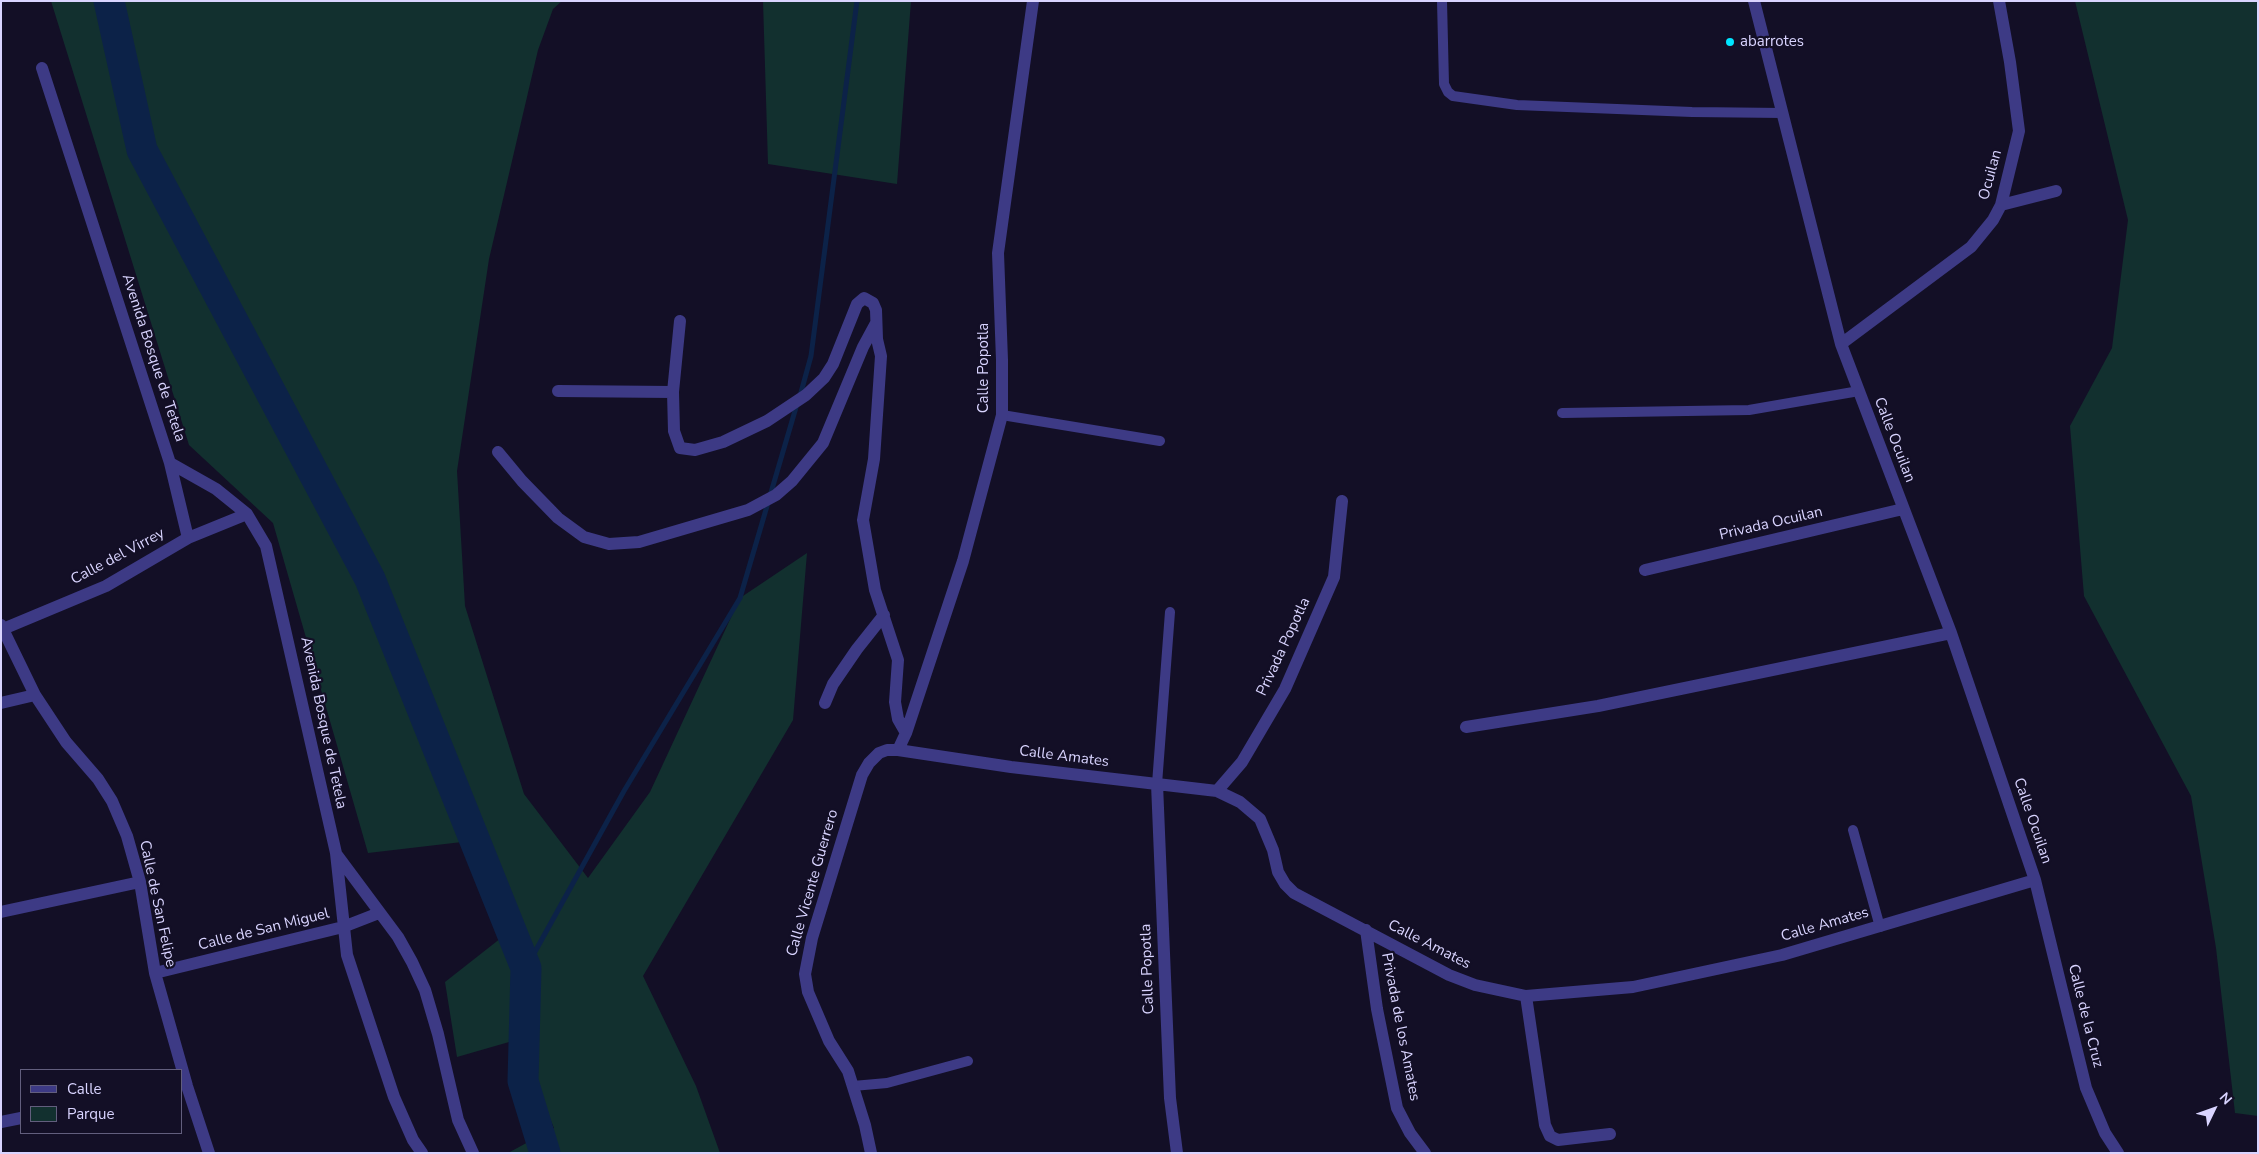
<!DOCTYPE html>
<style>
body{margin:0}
#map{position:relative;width:2259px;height:1154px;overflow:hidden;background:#130f26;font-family:"Nunito Sans",sans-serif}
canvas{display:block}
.frame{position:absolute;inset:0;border:2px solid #d9d4ff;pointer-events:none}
.legend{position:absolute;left:20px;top:1069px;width:162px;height:65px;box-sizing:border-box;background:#130f26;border:1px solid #625e7d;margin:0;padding:6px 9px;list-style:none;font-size:15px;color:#d9d4ff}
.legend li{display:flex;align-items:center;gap:10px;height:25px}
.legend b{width:25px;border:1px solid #625e7d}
.north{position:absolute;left:2189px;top:1084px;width:50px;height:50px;-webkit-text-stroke:4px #130f26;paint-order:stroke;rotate:48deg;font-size:14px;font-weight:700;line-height:20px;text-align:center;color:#d9d4ff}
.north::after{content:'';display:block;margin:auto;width:18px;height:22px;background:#d9d4ff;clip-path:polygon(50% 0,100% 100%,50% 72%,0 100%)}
</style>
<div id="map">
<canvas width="2259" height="1154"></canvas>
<div class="frame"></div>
<ul class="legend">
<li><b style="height:6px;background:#3d3a85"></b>Calle</li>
<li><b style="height:14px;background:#12302f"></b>Parque</li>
</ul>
<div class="north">N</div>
</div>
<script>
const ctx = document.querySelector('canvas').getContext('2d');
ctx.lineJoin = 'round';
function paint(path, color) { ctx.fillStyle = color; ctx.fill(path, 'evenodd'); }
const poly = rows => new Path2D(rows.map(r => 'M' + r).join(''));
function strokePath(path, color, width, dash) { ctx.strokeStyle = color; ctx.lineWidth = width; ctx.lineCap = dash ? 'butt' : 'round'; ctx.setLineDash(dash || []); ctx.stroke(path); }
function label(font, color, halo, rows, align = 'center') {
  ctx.font = font + ' "Nunito Sans",sans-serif'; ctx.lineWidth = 4.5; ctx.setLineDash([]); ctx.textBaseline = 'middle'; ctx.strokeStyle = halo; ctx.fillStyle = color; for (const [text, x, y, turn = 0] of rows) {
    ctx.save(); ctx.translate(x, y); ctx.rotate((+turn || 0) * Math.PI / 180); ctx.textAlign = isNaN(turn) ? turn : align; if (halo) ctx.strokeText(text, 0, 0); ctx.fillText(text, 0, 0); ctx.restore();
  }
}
paint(poly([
 [51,1,562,1,553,9,538,50,489,259,457,471,465,606,524,794,588,878,650,792,740,598,807,553,793,720,643,976,696,1086,720,1153,508,1153,554,1128,516,1040,457,1057,445,982,515,927,462,842,368,853,273,523,189,445],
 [763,1,911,1,897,184,768,164],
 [2075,1,2258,1,2258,1116,2235,1113,2216,948,2191,796,2084,596,2070,426,2112,348,2128,220]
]), '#12302f');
strokePath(poly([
 [800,396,811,356,857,1],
 [526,968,624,791,740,598,797,404]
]), '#0c2248', 5);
strokePath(poly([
 [109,1,142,150,370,579,526,968,523,1081,545,1153]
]), '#0c2248', 31);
strokePath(poly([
 [1442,1,1444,84,1448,92,1453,96,1517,105,1692,112,1783,113],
 [1562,413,1749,410,1859,391],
 [1002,415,1160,441],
 [1157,784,1170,612],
 [1853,830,1880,927],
 [853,1086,887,1083,968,1061]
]), '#3d3a85', 10);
strokePath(poly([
 [1754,1,1841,344,1951,633,2035,880,2086,1088,2105,1133,2118,1153],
 [42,68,170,463,216,489,247,514,266,546,336,853,347,955,394,1097,413,1140,422,1153],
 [2001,205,2056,191],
 [680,321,673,392,674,431,680,448,695,450,723,442,767,421,806,395,824,378,833,364,857,304,864,298,873,303,876,310,877,339,881,356,874,459,863,520,875,590,898,660,895,702,898,719,906,733],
 [1841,344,1971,247,1993,220,2001,205,2019,131,2010,62,1999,1],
 [558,391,673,392],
 [498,452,522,481,558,518,584,537,609,544,639,542,748,510,776,495,792,481,823,443,863,347,876,323],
 [170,463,188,538],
 [1645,570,1903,509],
 [1,625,35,695,66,742,98,779,112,801,127,836,140,882,155,973,187,1086,209,1153],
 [3,629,106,586,188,538,247,514],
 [1,703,35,695],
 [825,703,833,684,857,649,884,615],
 [1466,727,1598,706,1951,633],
 [898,750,906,733,963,561,1002,415,1002,360,998,253,1033,1],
 [1157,784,1170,1098,1177,1153],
 [1217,791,1242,762,1285,689,1334,577,1342,501],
 [337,855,398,937,412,962,425,990,438,1034,458,1120,473,1153],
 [1,912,140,882],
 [1366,930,1377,1009,1397,1108,1410,1133,1425,1153],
 [155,973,343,927,379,913],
 [1526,996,1545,1125,1550,1136,1558,1140,1610,1134],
 [1,1122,21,1118],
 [871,1153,865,1125,848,1071,829,1041,808,992,805,974,812,938,862,775,869,763,879,753,887,750,898,750,1011,767,1217,791,1240,802,1260,819,1273,850,1278,872,1285,884,1294,893,1449,975,1475,985,1526,996,1633,987,1782,955,2035,880]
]), '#3d3a85', 12);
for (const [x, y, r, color] of [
 [1730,42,5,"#00e5ff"]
]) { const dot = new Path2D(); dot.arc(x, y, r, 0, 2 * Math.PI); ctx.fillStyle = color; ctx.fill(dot); strokePath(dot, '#130f26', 2); }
label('15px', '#d9d4ff', '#130f26', [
 ["abarrotes",1740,42]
], 'left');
label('15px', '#d9d4ff', '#130f26', [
 ["Ocuilan",1991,175,-75],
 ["Avenida Bosque de Tetela",153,358,72],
 ["Calle Popotla",984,368,-90],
 ["Calle Ocuilan",1894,440,69],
 ["Privada Ocuilan",1771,524,-13],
 ["Calle del Virrey",118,557,-28],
 ["Privada Popotla",1284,647,-65],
 ["Avenida Bosque de Tetela",323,723,78],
 ["Calle Amates",1064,757,7],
 ["Calle Ocuilan",2032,821,71],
 ["Calle Vicente Guerrero",813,883,-74],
 ["Calle de San Felipe",157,904,78],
 ["Calle Amates",1825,925,-16],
 ["Calle de San Miguel",264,930,-14],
 ["Calle Amates",1429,945,27],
 ["Calle Popotla",1148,969,-92],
 ["Calle de la Cruz",2085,1016,76],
 ["Privada de los Amates",1400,1027,79]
]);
</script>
